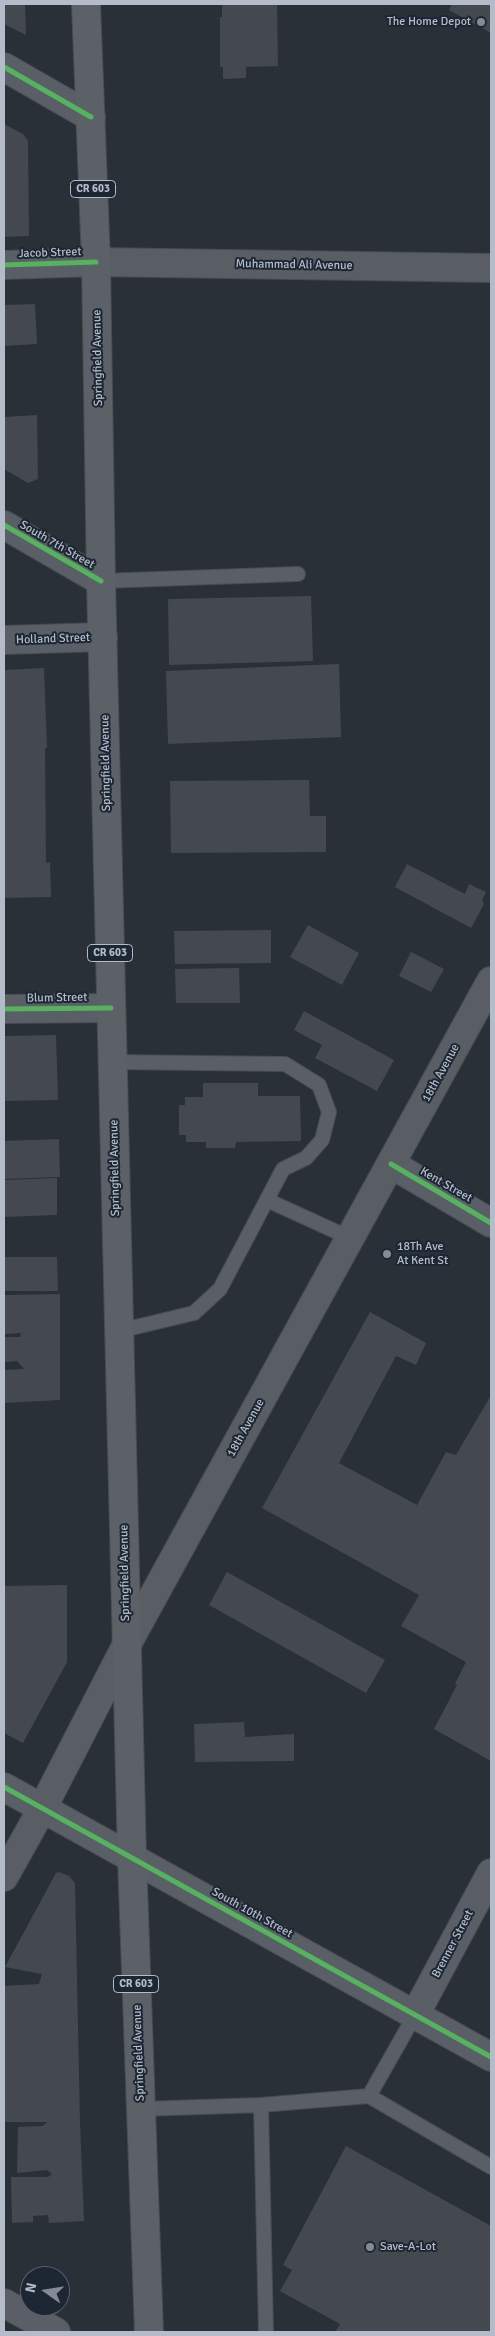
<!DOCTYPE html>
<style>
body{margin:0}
#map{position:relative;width:495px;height:2336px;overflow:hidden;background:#2a3038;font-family:Signika,sans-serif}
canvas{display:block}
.frame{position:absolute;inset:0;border:5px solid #b4bcc9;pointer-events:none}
.north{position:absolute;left:20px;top:2266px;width:50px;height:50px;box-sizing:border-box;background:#1d2633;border:1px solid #59626f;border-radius:50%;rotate:283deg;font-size:14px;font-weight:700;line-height:20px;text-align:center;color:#b4bcc9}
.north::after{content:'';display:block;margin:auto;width:18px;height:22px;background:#848b96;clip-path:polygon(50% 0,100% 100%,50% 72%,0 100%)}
</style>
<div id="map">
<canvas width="495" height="2336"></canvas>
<div class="frame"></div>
<div class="north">N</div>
</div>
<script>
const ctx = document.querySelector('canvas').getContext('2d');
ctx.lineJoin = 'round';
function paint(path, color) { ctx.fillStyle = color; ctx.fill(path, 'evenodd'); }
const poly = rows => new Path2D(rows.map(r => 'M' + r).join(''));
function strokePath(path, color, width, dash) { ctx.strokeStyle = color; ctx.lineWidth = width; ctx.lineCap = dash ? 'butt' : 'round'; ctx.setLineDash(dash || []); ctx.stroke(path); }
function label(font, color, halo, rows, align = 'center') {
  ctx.font = font + ' Signika,sans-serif'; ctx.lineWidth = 4; ctx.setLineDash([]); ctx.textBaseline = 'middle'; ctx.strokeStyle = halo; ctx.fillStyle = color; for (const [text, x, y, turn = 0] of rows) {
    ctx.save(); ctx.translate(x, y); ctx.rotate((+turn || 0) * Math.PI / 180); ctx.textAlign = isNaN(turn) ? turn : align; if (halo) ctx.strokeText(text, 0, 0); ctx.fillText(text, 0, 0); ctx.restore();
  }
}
paint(poly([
 [4,4,25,4,26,35,4,24],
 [222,4,277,4,278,66,246,67,246,78,223,79,223,67,220,67,220,17,222,17],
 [452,4,491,4,491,33,449,10],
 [4,124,23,134,28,141,29,236,4,237],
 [35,304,37,344,4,346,4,305],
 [37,415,38,479,28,483,4,469,4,417],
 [311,596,313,661,169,665,168,599],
 [339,664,341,737,168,744,166,671],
 [44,668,47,748,45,748,46,863,50,862,51,897,4,898,4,670],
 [309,780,310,816,326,816,326,852,171,853,170,781],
 [407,864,465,894,469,884,486,892,482,900,484,904,471,928,395,887],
 [308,925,359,953,342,985,290,957],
 [271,930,271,963,175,964,174,931],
 [411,952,444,969,431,992,399,976],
 [239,968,240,1003,176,1003,175,969],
 [304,1011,394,1060,377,1091,315,1058,322,1045,294,1030],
 [56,1035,58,1100,4,1101,4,1036],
 [203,1083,258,1083,258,1096,300,1096,301,1141,236,1142,235,1148,206,1148,206,1142,186,1142,186,1135,179,1135,179,1105,185,1105,185,1097,203,1097],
 [59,1139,60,1177,4,1179,4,1141],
 [57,1178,57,1215,4,1217,4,1180],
 [4,1257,57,1257,58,1291,4,1291],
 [60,1294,60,1400,4,1403,4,1370,24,1369,17,1361,4,1362,4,1337,20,1337,21,1333,4,1334,4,1295],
 [370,1312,426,1343,416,1365,396,1356,339,1463,417,1505,446,1452,456,1455,491,1395,491,1761,434,1729,457,1685,455,1684,466,1662,401,1626,419,1595,262,1508],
 [227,1572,385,1660,366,1693,209,1605],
 [67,1585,67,1662,23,1743,4,1733,4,1586],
 [244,1722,245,1737,294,1734,294,1761,195,1762,194,1724],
 [59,1872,69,1876,75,1883,80,2123,84,2221,49,2223,48,2215,33,2216,33,2222,12,2223,11,2177,48,2177,52,2174,47,2170,17,2173,18,2127,43,2126,47,2122,4,2122,4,1986,39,1984,42,1974,5,1967,56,1873],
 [346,2146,491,2226,491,2332,335,2332,340,2324,280,2291,292,2270,283,2265]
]), '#444950');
const service = poly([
 [101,581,298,574],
 [112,1062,285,1064,319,1085,329,1112,322,1140,306,1158,283,1169,220,1289,194,1313,119,1331],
 [267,1200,350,1238],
 [415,2015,369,2096,491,2167],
 [261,2105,369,2096],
 [141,2109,261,2105,266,2332]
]);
const minor = poly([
 [4,67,91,117],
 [4,265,96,262],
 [4,525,101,581],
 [4,640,103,637],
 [4,1009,111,1008],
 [391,1164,491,1223],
 [4,1787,491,2057],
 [415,2015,491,1873]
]);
const tertiary = poly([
 [4,2303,56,2332]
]);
const secondary = poly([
 [96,262,491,268],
 [4,1877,42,1809,127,1644,491,981]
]);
const primary = poly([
 [86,4,96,262,101,581,132,1858,149,2332]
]);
strokePath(service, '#484c53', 16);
strokePath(minor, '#484c53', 30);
strokePath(tertiary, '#484c53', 30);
strokePath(secondary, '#484c53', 30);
strokePath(primary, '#484c55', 30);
strokePath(service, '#5a5e66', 14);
strokePath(minor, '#5a5e66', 28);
strokePath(tertiary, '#5a5e66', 28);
strokePath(secondary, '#595d64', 28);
strokePath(primary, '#5c6168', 28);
strokePath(poly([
 [4,67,91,117],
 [4,265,96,262],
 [4,525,101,581],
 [4,1009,111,1008],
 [391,1164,491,1223],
 [4,1787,491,2057]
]), '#56b35d', 5);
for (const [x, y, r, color] of [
 [481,22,5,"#848b96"],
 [387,1254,5,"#848b96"],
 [370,2247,5,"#848b96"]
]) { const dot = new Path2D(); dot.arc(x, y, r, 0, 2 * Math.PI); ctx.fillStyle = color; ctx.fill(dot); strokePath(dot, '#1d2633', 2); }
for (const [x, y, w] of [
 [93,189,45],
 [110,953,45],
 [136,1984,45]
]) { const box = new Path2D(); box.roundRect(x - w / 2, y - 8.5, w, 17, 4); ctx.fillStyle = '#1d2633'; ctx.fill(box); strokePath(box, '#b4bcc9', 1); }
label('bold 11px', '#b4bcc9', null, [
 ["CR 603",93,189],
 ["CR 603",110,953],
 ["CR 603",136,1984]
]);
label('12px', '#b4bcc9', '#1d2633', [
 ["The Home Depot",471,22,"right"],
 ["18Th Ave",397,1247],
 ["At Kent St",397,1261],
 ["Save-A-Lot",380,2247]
], 'left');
label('12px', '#b4bcc9', '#1d2633', [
 ["Jacob Street",50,253,-2],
 ["Muhammad Ali Avenue",294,265,1],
 ["Springfield Avenue",98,358,-91],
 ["South 7th Street",57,545,30],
 ["Holland Street",53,639,-2],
 ["Springfield Avenue",106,763,-91],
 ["Blum Street",57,998,-1],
 ["18th Avenue",441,1073,-61],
 ["Springfield Avenue",115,1168,-91],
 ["Kent Street",446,1185,30],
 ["18th Avenue",246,1428,-61],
 ["Springfield Avenue",125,1573,-91],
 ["South 10th Street",252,1913,29],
 ["Brenner Street",453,1944,-62],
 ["Springfield Avenue",139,2053,-92]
]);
</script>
